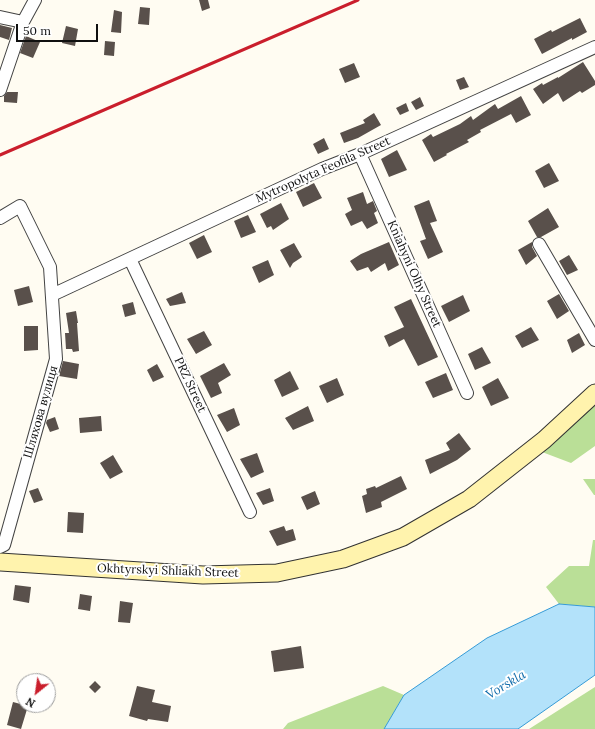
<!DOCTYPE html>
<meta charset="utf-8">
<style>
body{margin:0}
#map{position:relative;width:595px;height:729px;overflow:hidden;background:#fffcf2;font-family:Lora,serif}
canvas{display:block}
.north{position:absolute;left:16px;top:673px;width:40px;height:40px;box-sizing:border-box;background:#fff;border:1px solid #9f9f9f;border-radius:50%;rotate:210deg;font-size:11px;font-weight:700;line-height:16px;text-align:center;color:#101010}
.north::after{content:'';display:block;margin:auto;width:14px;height:18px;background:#ca1e2c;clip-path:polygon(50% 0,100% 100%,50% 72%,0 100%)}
.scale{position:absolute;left:16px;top:24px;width:82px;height:18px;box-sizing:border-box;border:2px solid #101010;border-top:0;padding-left:5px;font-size:12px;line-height:14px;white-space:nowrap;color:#101010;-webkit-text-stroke:3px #fff;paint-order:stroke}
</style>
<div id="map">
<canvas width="595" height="729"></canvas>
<div class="north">N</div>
<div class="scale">50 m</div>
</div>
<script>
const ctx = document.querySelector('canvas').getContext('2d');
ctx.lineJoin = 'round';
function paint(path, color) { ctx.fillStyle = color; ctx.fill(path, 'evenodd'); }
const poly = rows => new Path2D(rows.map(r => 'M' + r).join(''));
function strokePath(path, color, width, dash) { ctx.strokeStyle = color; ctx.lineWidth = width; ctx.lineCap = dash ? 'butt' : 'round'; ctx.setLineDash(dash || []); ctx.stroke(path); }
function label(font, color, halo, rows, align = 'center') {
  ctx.font = font + ' Lora,serif'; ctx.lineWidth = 4; ctx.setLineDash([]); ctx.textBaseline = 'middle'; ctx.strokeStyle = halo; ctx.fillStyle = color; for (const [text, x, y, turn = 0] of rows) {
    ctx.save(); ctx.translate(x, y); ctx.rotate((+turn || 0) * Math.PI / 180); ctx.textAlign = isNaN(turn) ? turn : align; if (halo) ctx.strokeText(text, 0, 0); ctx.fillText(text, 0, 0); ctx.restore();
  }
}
paint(poly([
 [595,404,595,446,571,463,542,452],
 [583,479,595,479,595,495,594,495],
 [593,540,595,540,595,607,559,604,546,587,569,566,589,566],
 [383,686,404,695,384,729,283,729,288,723],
 [595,687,595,729,529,729]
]), '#badf97');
const water = poly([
 [559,604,595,607,595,675,518,729,384,729,404,695,487,638,559,604]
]);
paint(water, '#b3e2fa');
strokePath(water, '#369bd6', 1);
paint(poly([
 [199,0,208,0,210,8,202,11],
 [140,7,150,8,149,25,138,24],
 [114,10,122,12,121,33,111,32],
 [580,18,587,32,572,40,572,38,542,54,534,39,551,30,552,32],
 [0,25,12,28,9,40,0,37],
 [66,26,78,29,75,46,62,43],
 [26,36,40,42,33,58,20,53],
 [105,41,115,42,114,56,104,55],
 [583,62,595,81,595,85,582,93,580,91,563,102,558,93,543,104,533,89,542,83,543,85,558,77,558,78],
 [354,63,360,77,345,83,339,69],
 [464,77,469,87,460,90,456,80],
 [7,92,18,92,17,103,4,102,4,96],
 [521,96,531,115,516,123,511,114,480,130,481,132,467,140,469,142,446,154,447,155,434,162,422,140,431,134,433,137,460,124,471,116,473,120,495,104,498,109],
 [420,97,424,106,416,110,411,102],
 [406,103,409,111,400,115,396,108],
 [374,113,381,125,358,138,344,143,340,133,365,123,363,120],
 [324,138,329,149,318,154,313,144],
 [397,150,407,170,389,177,381,159],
 [549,163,559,181,544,188,535,171],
 [314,183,322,198,303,207,296,192],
 [363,192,367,204,373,201,377,211,374,213,378,223,367,229,362,221,351,226,345,214,352,210,347,198],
 [429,200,437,221,430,223,443,252,428,259,420,241,426,239,414,206],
 [281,203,289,219,273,230,271,226,267,228,260,214],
 [548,208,559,227,541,237,537,237,528,221],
 [248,215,256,232,241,238,234,221],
 [204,235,212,252,197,259,189,243],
 [389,242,399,265,388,271,385,263,371,272,368,267,357,271,350,261,361,254],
 [532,242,532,247,537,256,526,265,518,250],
 [294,243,302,257,293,263,290,268,280,250],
 [569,255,578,270,567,275,559,261],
 [268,260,274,275,259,283,252,267],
 [29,286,33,302,18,306,14,290],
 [182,292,186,303,170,306,166,299],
 [559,294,569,311,557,319,547,301],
 [463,295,470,311,449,322,441,306],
 [411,299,438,357,418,366,404,339,389,347,384,336,404,327,394,307],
 [133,302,136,314,125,317,122,305],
 [76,311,78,323,77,323,79,351,73,352,72,349,66,349,65,333,69,333,66,313],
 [24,326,38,326,38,350,24,351],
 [531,327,539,340,522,348,515,336],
 [204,331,212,345,196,354,187,339],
 [579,333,585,345,572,353,567,340],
 [482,347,491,363,475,370,468,354],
 [63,361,79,364,77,379,59,376],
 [224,363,231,375,218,383,222,393,211,398,200,376],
 [157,364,164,377,153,382,147,370],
 [290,371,299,389,282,397,274,380],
 [446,373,453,390,433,398,425,382],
 [337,378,344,395,327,403,319,386],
 [498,378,509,398,491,406,482,387],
 [308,406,314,421,293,430,285,418],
 [234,408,240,425,227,432,217,415],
 [101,416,102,431,80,433,79,418],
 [55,417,59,429,50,432,46,423,47,420],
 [459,433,471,449,457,460,430,474,425,460,450,450,446,443],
 [257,453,264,472,251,478,240,459],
 [113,455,123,472,110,479,100,463],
 [401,476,407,489,381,502,382,507,366,513,362,496,367,494,366,489,375,486,376,488],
 [38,488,43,500,34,503,29,491],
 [270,488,274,501,263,505,256,493],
 [315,491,320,504,307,510,301,497],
 [68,512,84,513,83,533,67,532],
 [284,526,286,531,293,529,296,540,277,546,269,531],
 [15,585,31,587,29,603,13,600],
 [80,594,92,596,90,611,78,609],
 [120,601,133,603,130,623,118,622],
 [301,646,304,668,274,672,271,651],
 [95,681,101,687,95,693,89,687],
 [137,686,155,690,152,702,171,706,168,722,148,719,147,721,129,716],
 [13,702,28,706,21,729,7,725]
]), '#59504b');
const street = poly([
 [0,17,23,22],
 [0,90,23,22,35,0],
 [360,154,467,393],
 [0,218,20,206,50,267,56,359,4,545,0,547],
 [539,244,595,340],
 [130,259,250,512],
 [52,295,322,169,360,154,595,47]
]);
const secondary = poly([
 [0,562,203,575,277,573,343,559,403,537,469,499,544,440,595,393]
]);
strokePath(street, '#434343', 14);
strokePath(secondary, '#323232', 19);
strokePath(street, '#fff', 12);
strokePath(secondary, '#fff3ad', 17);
strokePath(poly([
 [0,155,358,0]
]), '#ca1e2c', 3);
label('12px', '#101010', '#fff', [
 ["Mytropolyta Feofila Street",323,170,-24],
 ["Kniahyni Olhy Street",414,274,66],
 ["PRZ Street",190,385,65],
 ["Шляхова вулиця",41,412,-74],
 ["Okhtyrskyi Shliakh Street",168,571,2]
]);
label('italic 13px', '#106cab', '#fff', [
 ["Vorskla",506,685,-31]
]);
</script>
